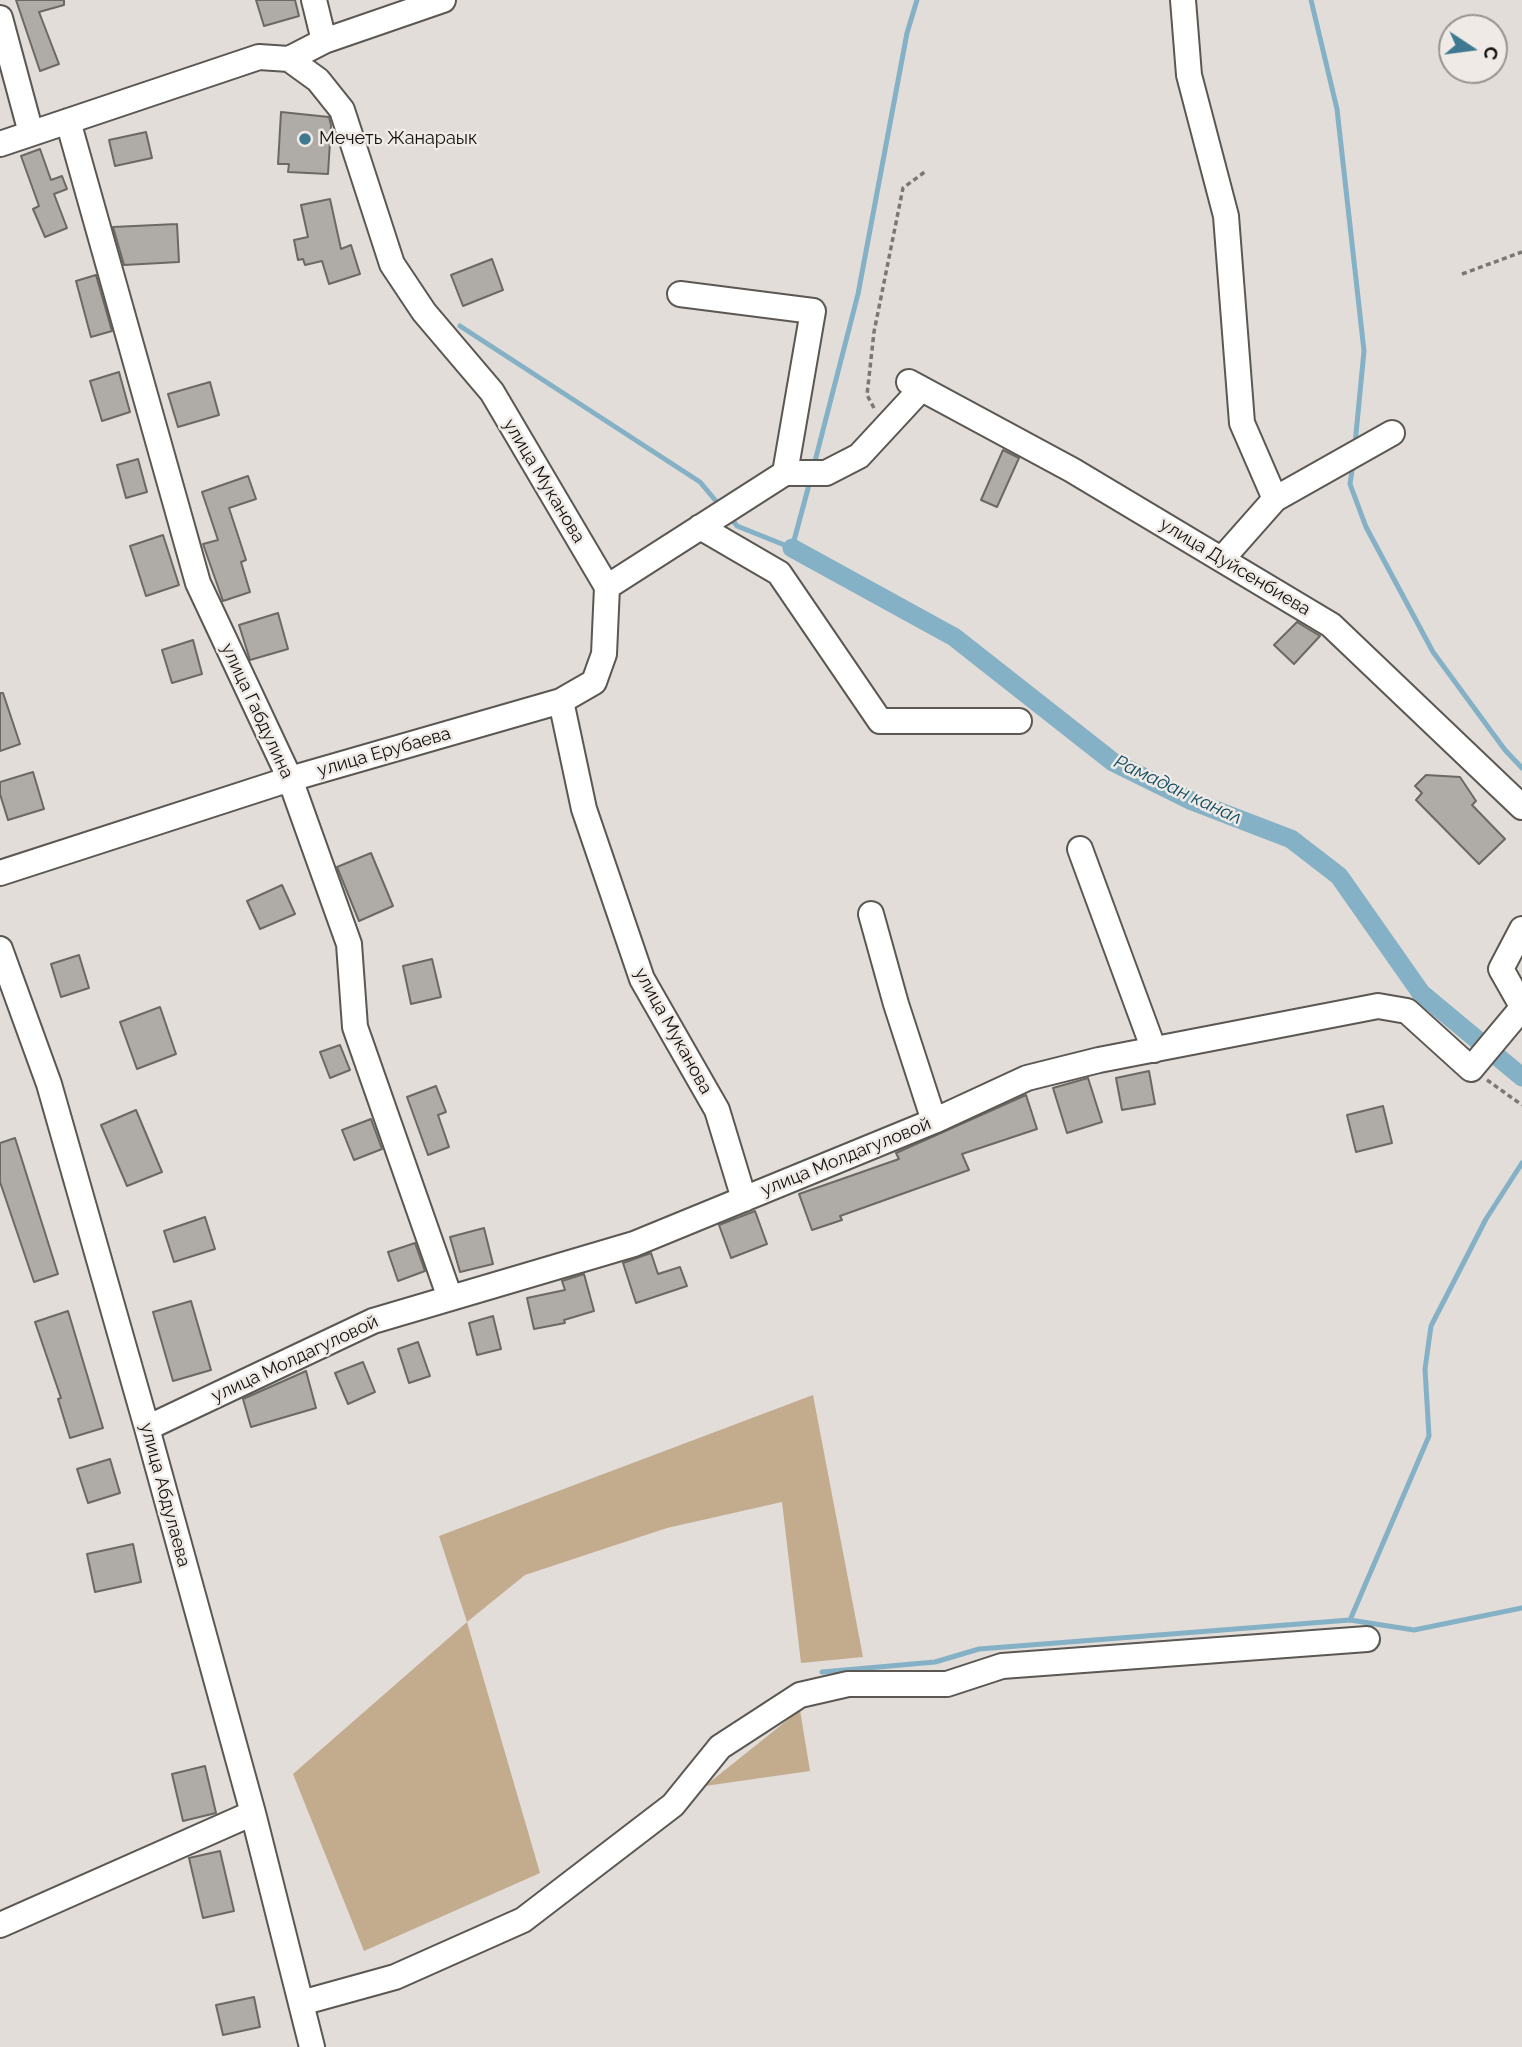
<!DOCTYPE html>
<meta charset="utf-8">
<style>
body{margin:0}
#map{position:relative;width:1522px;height:2047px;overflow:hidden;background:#e2ddd8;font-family:Raleway,sans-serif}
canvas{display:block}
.north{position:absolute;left:1438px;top:14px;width:70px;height:70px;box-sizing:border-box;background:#efeae5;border:2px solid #97938f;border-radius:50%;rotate:103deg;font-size:19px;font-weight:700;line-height:28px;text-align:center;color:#12100e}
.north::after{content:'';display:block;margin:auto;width:24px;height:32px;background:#3e7891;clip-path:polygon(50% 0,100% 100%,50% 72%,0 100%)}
</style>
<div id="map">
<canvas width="1522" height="2047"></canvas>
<div class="north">С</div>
</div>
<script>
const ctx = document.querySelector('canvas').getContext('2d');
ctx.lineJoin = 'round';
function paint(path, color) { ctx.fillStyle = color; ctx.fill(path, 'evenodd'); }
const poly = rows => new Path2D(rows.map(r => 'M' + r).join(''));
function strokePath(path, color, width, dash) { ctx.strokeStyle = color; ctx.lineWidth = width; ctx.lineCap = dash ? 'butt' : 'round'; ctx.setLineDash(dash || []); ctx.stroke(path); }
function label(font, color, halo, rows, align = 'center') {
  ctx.font = font + ' Raleway,sans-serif'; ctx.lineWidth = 5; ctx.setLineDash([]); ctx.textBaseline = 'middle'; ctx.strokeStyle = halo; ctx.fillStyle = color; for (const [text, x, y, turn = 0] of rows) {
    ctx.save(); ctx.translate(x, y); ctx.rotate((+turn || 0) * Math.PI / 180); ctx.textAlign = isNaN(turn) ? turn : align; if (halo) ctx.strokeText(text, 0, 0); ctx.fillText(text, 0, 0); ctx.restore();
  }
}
paint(poly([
 [813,1395,863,1657,801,1663,782,1502,667,1528,525,1575,467,1622,540,1873,364,1951,293,1774,467,1622,439,1536],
 [800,1710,810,1771,705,1786]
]), '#c3ab8e');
strokePath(poly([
 [1311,0,1337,109,1364,351,1355,444],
 [460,326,700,482,721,507],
 [1353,464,1350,484,1366,527,1433,652,1505,750,1522,768],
 [814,465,858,294,907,33,917,0],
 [730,517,737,526,792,548,810,481],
 [1350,1620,1414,1630,1522,1608],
 [822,1672,935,1662,979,1649,1350,1620,1429,1436,1425,1369,1431,1326,1486,1219,1522,1163]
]), '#85b1c6', 5);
strokePath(poly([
 [792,548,954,637,1113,762,1192,801,1291,839,1339,876,1421,993,1522,1077]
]), '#85b1c6', 19);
const building = poly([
 [16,0,64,0,64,5,39,12,59,64,40,71,16,0],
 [256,0,295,0,299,16,264,26,256,0],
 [281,112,329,117,331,125,328,174,288,172,289,164,278,164,281,112],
 [146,132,152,158,115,166,109,140,146,132],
 [40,149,51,180,62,176,67,189,54,194,67,228,45,237,33,209,39,206,21,156,40,149],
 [330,199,341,249,351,245,360,274,329,284,322,261,305,265,303,259,298,260,294,240,308,237,301,205,330,199],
 [177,224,179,262,124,265,113,227,177,224],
 [492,259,503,290,463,306,451,275,492,259],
 [96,275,112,331,91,337,76,281,96,275],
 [119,372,130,412,102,421,90,381,119,372],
 [210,382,219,415,178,427,168,394,210,382],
 [1003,450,1019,458,997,507,981,500,1003,450],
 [138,459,147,492,126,498,117,465,138,459],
 [248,476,256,499,229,508,246,560,241,562,250,592,223,601,203,544,218,540,202,492,248,476],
 [163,535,179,585,146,596,130,546,163,535],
 [278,613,288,649,250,660,239,625,278,613],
 [1297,622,1320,636,1294,664,1274,645,1297,622],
 [193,640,202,674,172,683,162,650,193,640],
 [0,693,3,693,20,744,0,751,0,693],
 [33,772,44,809,8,820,0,794,0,782,33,772],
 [1426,775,1460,777,1476,801,1472,805,1505,839,1479,864,1416,800,1422,793,1415,786,1426,775],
 [371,853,393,906,359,921,337,867,371,853],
 [282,885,295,914,260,929,247,901,282,885],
 [79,955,89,988,61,997,51,964,79,955],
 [432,959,441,997,411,1004,403,966,432,959],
 [160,1007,176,1054,137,1069,120,1022,160,1007],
 [340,1045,350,1070,330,1078,320,1052,340,1045],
 [1149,1071,1155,1104,1122,1110,1116,1078,1149,1071],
 [1088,1078,1102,1122,1067,1133,1053,1088,1088,1078],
 [436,1086,446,1112,438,1115,449,1147,428,1155,407,1097,436,1086],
 [1026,1095,1037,1129,962,1154,969,1170,840,1216,842,1220,812,1230,799,1194,899,1159,896,1153,1026,1095],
 [1383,1106,1392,1143,1356,1152,1347,1115,1383,1106],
 [136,1110,162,1172,127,1186,101,1125,136,1110],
 [371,1119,382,1149,354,1160,342,1130,371,1119],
 [15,1138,58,1274,34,1282,0,1182,0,1143,15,1138],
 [755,1211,767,1244,731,1258,719,1225,755,1211],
 [205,1217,215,1249,174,1262,164,1231,205,1217],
 [484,1228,493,1264,460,1272,450,1237,484,1228],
 [415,1243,425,1271,398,1281,388,1252,415,1243],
 [651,1253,658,1274,680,1267,687,1286,636,1303,623,1263,651,1253],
 [584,1274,594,1311,564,1320,565,1323,534,1329,527,1298,565,1290,562,1281,584,1274],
 [191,1301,211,1370,173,1381,153,1312,191,1301],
 [68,1311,103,1428,70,1438,58,1399,61,1398,35,1322,68,1311],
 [493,1316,501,1349,477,1355,469,1323,493,1316],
 [418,1342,430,1376,409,1383,398,1349,418,1342],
 [363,1362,375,1392,348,1404,335,1373,363,1362],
 [306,1371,316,1408,251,1427,243,1399,306,1371],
 [110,1459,120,1493,88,1503,77,1469,110,1459],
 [133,1544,141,1582,95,1592,87,1554,133,1544],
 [205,1766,216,1813,183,1821,172,1774,205,1766],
 [220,1851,234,1911,203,1918,189,1858,220,1851],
 [254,1997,260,2027,223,2035,216,2005,254,1997]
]);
paint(building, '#afaba6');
strokePath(building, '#6c6863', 2);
const minor = poly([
 [314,0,324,41],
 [1183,0,1189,75,1226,216,1242,423,1275,499],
 [0,18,31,133],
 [289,59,318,80,342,110,392,264,424,312,492,392,607,587,785,473,826,473,859,456,921,389],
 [68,121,198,583,290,779,349,944,355,1027,450,1298],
 [0,144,259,57,289,59,324,41,443,0],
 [680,294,813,311,785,473],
 [909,382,1072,470,1331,625,1522,807],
 [700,527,779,573,880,721,1019,721],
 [1222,559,1275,499,1392,433],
 [561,701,584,809,642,979,717,1110,744,1199],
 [1080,849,1154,1050],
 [0,873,290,779,561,701,594,682,604,654,607,587],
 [871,914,896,1004,934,1121],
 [1522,929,1501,969,1522,1006],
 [0,949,49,1084,147,1428,253,1813,312,2047],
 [147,1428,373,1321,634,1244,934,1121,1027,1078,1099,1060,1378,1006,1407,1011,1471,1069,1522,1008],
 [0,1925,253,1813],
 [301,2003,395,1977,523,1920,673,1805,720,1747,800,1695,848,1684,947,1684,1002,1666,1367,1639]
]);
strokePath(minor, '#5b5752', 28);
strokePath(poly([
 [1462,274,1522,252],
 [874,408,867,395,874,332,903,188,926,171],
 [1487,1080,1522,1105]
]), '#7b7774', 3.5, [5, 3.5]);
strokePath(minor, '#fff', 24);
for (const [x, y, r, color] of [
 [305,139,7,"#3e7891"]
]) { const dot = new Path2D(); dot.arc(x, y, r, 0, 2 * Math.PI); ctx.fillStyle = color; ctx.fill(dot); strokePath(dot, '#efeae5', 2.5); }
label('18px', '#12100e', '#efeae5', [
 ["Мечеть Жанараык",319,139]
], 'left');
label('18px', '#12100e', '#efeae5', [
 ["улица Муканова",544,481,59],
 ["улица Дуйсенбиева",1235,567,31],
 ["улица Габдулина",257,711,65],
 ["улица Ерубаева",384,752,-16],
 ["улица Муканова",673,1031,61],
 ["улица Молдагуловой",846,1157,-22],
 ["улица Молдагуловой",295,1359,-25],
 ["улица Абдулаева",165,1495,75]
]);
label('italic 19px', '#0f4b61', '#efeae5', [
 ["Рамадан канал",1178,790,25]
]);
</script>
